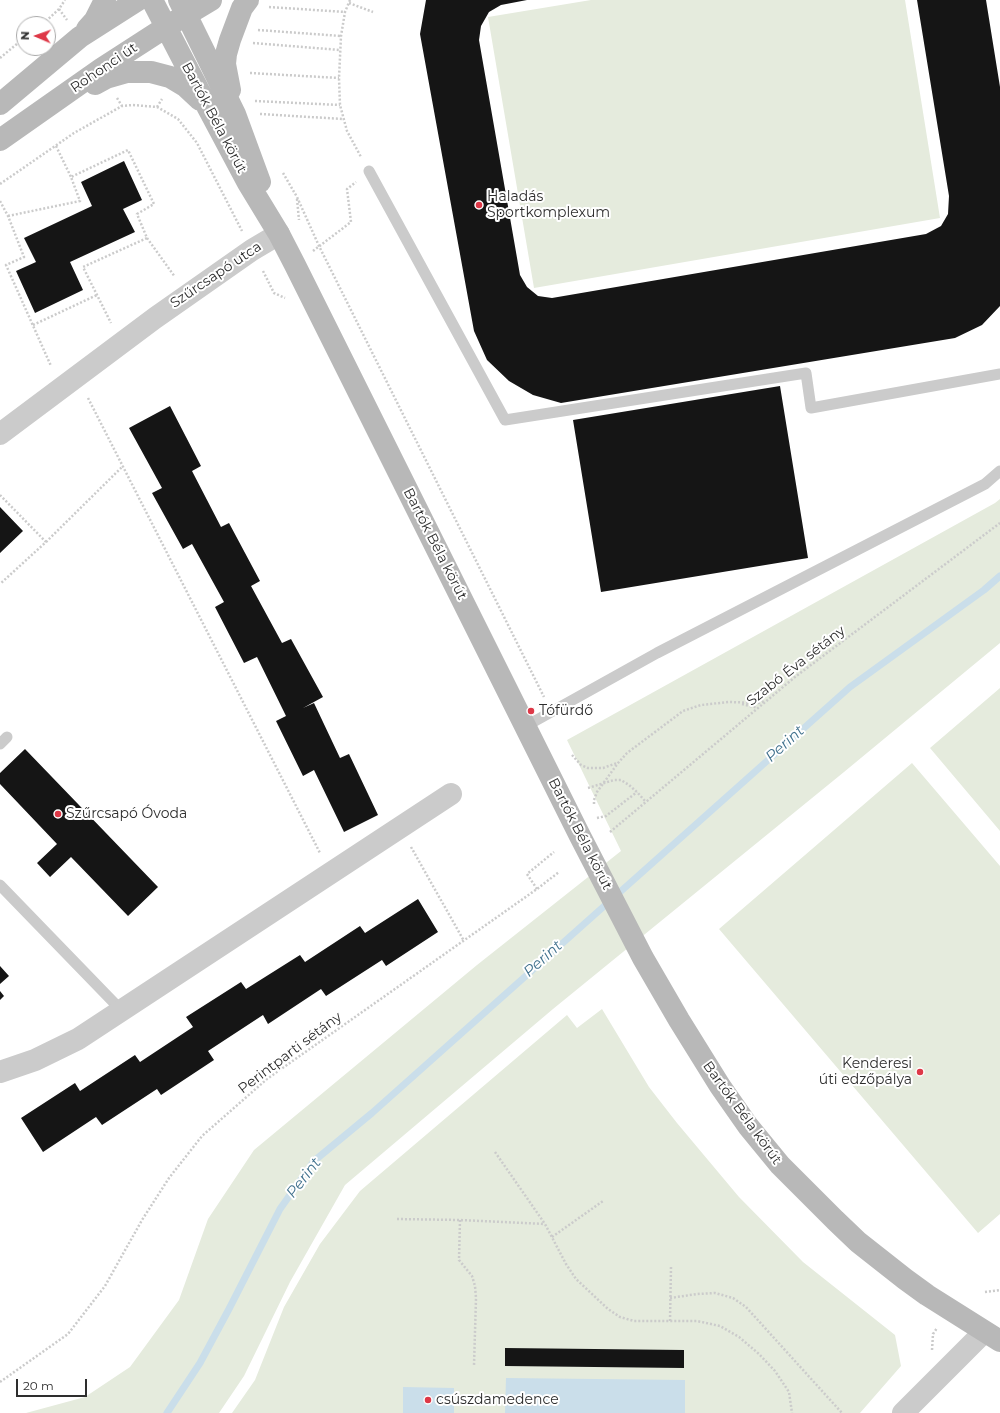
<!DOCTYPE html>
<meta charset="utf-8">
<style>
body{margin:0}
#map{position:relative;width:1000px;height:1413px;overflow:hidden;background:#fff;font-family:Montserrat,sans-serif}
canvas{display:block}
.north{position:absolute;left:16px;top:16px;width:40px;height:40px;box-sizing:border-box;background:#fff;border:1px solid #ababab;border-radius:50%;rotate:272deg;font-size:11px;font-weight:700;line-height:16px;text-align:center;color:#2e2e2e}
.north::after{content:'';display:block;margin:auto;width:14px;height:18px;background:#de3847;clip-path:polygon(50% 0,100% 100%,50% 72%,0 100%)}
.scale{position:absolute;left:16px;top:1379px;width:71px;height:18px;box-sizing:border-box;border:2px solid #2e2e2e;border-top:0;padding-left:5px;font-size:12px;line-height:14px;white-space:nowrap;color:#2e2e2e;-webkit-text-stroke:3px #fff;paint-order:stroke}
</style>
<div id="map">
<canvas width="1000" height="1413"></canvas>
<div class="north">N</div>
<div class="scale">20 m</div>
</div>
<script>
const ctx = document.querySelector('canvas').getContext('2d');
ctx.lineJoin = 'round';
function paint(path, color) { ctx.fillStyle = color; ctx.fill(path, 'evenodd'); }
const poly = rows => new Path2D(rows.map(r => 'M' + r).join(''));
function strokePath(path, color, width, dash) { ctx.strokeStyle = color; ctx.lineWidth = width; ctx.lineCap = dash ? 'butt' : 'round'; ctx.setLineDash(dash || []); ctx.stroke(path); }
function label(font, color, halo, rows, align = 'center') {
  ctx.font = font + ' Montserrat,sans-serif'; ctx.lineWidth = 4; ctx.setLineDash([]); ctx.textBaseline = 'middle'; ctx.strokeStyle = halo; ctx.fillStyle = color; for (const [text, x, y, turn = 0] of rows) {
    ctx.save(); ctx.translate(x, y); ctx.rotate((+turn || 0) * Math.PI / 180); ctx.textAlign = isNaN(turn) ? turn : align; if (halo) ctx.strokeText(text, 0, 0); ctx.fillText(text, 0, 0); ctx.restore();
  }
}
paint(poly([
 [591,0,905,0,940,218,534,288,488,17],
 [1000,499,1000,643,844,772,553,1009,345,1185,290,1282,244,1376,219,1413,26,1413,85,1397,130,1367,179,1300,208,1219,254,1150,477,965,621,851,567,740,995,503],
 [1000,688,1000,831,930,748],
 [912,763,1000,866,1000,1214,978,1233,719,929],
 [602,1009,649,1087,677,1123,739,1197,803,1262,895,1335,901,1366,860,1413,232,1413,255,1380,284,1307,320,1244,360,1191,567,1015,577,1028]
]), '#e5ebdd');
paint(poly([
 [506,1378,685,1380,685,1413,505,1413],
 [403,1387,454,1388,454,1413,403,1413]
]), '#cadeea');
strokePath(poly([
 [167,1413,200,1363,229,1309,280,1209,314,1161,372,1113,850,687,984,590,1000,576]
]), '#cadeea', 7);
paint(poly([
 [426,0,527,0,501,5,489,12,481,26,479,40,520,275,527,287,538,296,552,298,926,234,941,226,948,214,949,196,917,0,986,0,1000,87,1000,306,982,325,955,338,561,403,533,395,509,381,487,360,474,331,420,34],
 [124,161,142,200,123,209,135,232,70,262,83,290,35,313,16,271,36,262,24,238,92,206,81,182],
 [780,386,808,558,601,592,573,420],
 [170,406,201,466,192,471,221,527,229,523,260,581,251,586,282,643,291,639,323,697,303,708,314,703,340,758,349,754,378,815,344,832,314,770,303,776,276,721,286,716,257,657,244,663,215,607,224,602,192,544,183,549,152,493,162,488,129,428],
 [0,507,23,531,0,553],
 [25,749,158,887,128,916,71,857,50,877,37,863,57,844,0,784,0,773],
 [418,899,438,932,386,966,382,960,326,996,321,989,268,1024,263,1015,208,1051,214,1060,161,1095,157,1089,102,1125,96,1117,43,1152,21,1118,75,1083,80,1091,135,1055,140,1062,193,1027,186,1017,241,982,246,989,300,955,305,962,360,926,365,933],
 [0,966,9,976,0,984],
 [0,991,4,996,0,1000],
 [505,1348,684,1350,684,1368,505,1366]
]), '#151515');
strokePath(poly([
 [350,0,345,12,341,36,339,78,340,105,347,131,361,157],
 [349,3,373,12],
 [269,7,345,12],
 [59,9,67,20],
 [43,24,59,9,65,0],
 [258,30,341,36],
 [253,43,340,50],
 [0,58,24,38],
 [250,73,339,78],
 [117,98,122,106],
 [255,101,340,105],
 [157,107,162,99],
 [260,114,343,119],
 [56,146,71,177],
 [283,173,297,197,319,246,544,697],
 [0,184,74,133,122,106,133,105,157,107,178,119,197,143,242,231],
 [297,199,299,220],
 [0,201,8,216,24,257,6,265,51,366],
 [8,216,80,201,71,177,128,150,154,204,137,214,147,238,83,267,111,323],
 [147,238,175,277],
 [313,251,351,222,347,189,356,182],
 [263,271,274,293,285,298],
 [33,325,97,295],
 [88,398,320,853],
 [0,495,46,542,0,584],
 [46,542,123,466],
 [742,704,758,708],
 [572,755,581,765,588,768,603,768,617,763],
 [588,788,614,780,621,780,629,785,637,792,645,801],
 [594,804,594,800,597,792,618,763,627,753,683,711,701,705,729,702,759,703,765,701],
 [597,818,606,816,637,792],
 [610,832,795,677,1000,523],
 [411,847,464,941],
 [537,889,527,874,554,852],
 [495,1152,545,1224,566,1264,576,1279,608,1309,620,1317,634,1321,697,1321,720,1326,739,1337,759,1354,775,1371,789,1392,792,1413],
 [397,1219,460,1220,545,1224],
 [460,1220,459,1260,472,1276,475,1286,476,1298,474,1365],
 [552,1237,603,1201],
 [985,1292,1000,1290],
 [670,1298,697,1294,715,1293,733,1298,746,1307,842,1413],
 [670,1321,671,1267],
 [932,1350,933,1334,937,1328],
 [0,1382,68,1334,105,1286,142,1220,169,1178,202,1136,267,1079,537,889,559,872]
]), '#cbcbcb', 2.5, [2, 2]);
strokePath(poly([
 [369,171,505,420,806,373,811,408,1000,374],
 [526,726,657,653,985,484,1000,471],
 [0,744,7,737],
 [0,885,122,1011]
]), '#cbcbcb', 11);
strokePath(poly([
 [0,434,155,318,252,250,279,234],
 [0,1072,35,1060,78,1039,451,794],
 [903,1413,984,1332]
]), '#cbcbcb', 22);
strokePath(poly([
 [152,0,208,108,248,183,279,234,295,265,580,836,643,958,679,1020,720,1086,748,1126,780,1165,835,1220,858,1242,905,1279,927,1295,1000,1341],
 [179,0,235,114,260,182],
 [87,29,95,20,105,0],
 [95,84,106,78,127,72,151,72,170,77,185,86,200,100],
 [230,90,225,64,226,54,230,40,242,8,248,0],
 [0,104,80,37,138,0],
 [0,140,101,69,166,27,211,0]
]), '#b8b8b8', 22);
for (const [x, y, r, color] of [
 [479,205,4,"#de3847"],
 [531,711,4,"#de3847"],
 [58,814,4,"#de3847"],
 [920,1072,4,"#de3847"],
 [428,1400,4,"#de3847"]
]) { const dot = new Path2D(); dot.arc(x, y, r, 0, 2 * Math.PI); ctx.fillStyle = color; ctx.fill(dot); strokePath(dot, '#fff', 1.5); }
label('14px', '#2e2e2e', '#fff', [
 ["Rohonci út",104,68,-34],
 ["Bartók Béla körút",214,118,62],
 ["Szűrcsapó utca",216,275,-34],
 ["Bartók Béla körút",435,544,63],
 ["Szabó Éva sétány",796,666,-38],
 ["Bartók Béla körút",580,834,63],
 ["Perintparti sétány",290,1053,-37],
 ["Bartók Béla körút",742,1113,54]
]);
label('14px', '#2e2e2e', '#fff', [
 ["Haladás",487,197],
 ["Sportkomplexum",487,213],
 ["Tófürdő",539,711],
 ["Szűrcsapó Óvoda",66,814],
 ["Kenderesi",912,1064,"right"],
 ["úti edzőpálya",912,1080,"right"],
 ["csúszdamedence",436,1400]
], 'left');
label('italic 15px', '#40718d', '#fff', [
 ["Perint",785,744,-42],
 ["Perint",543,959,-42],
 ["Perint",304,1178,-52]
]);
</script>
